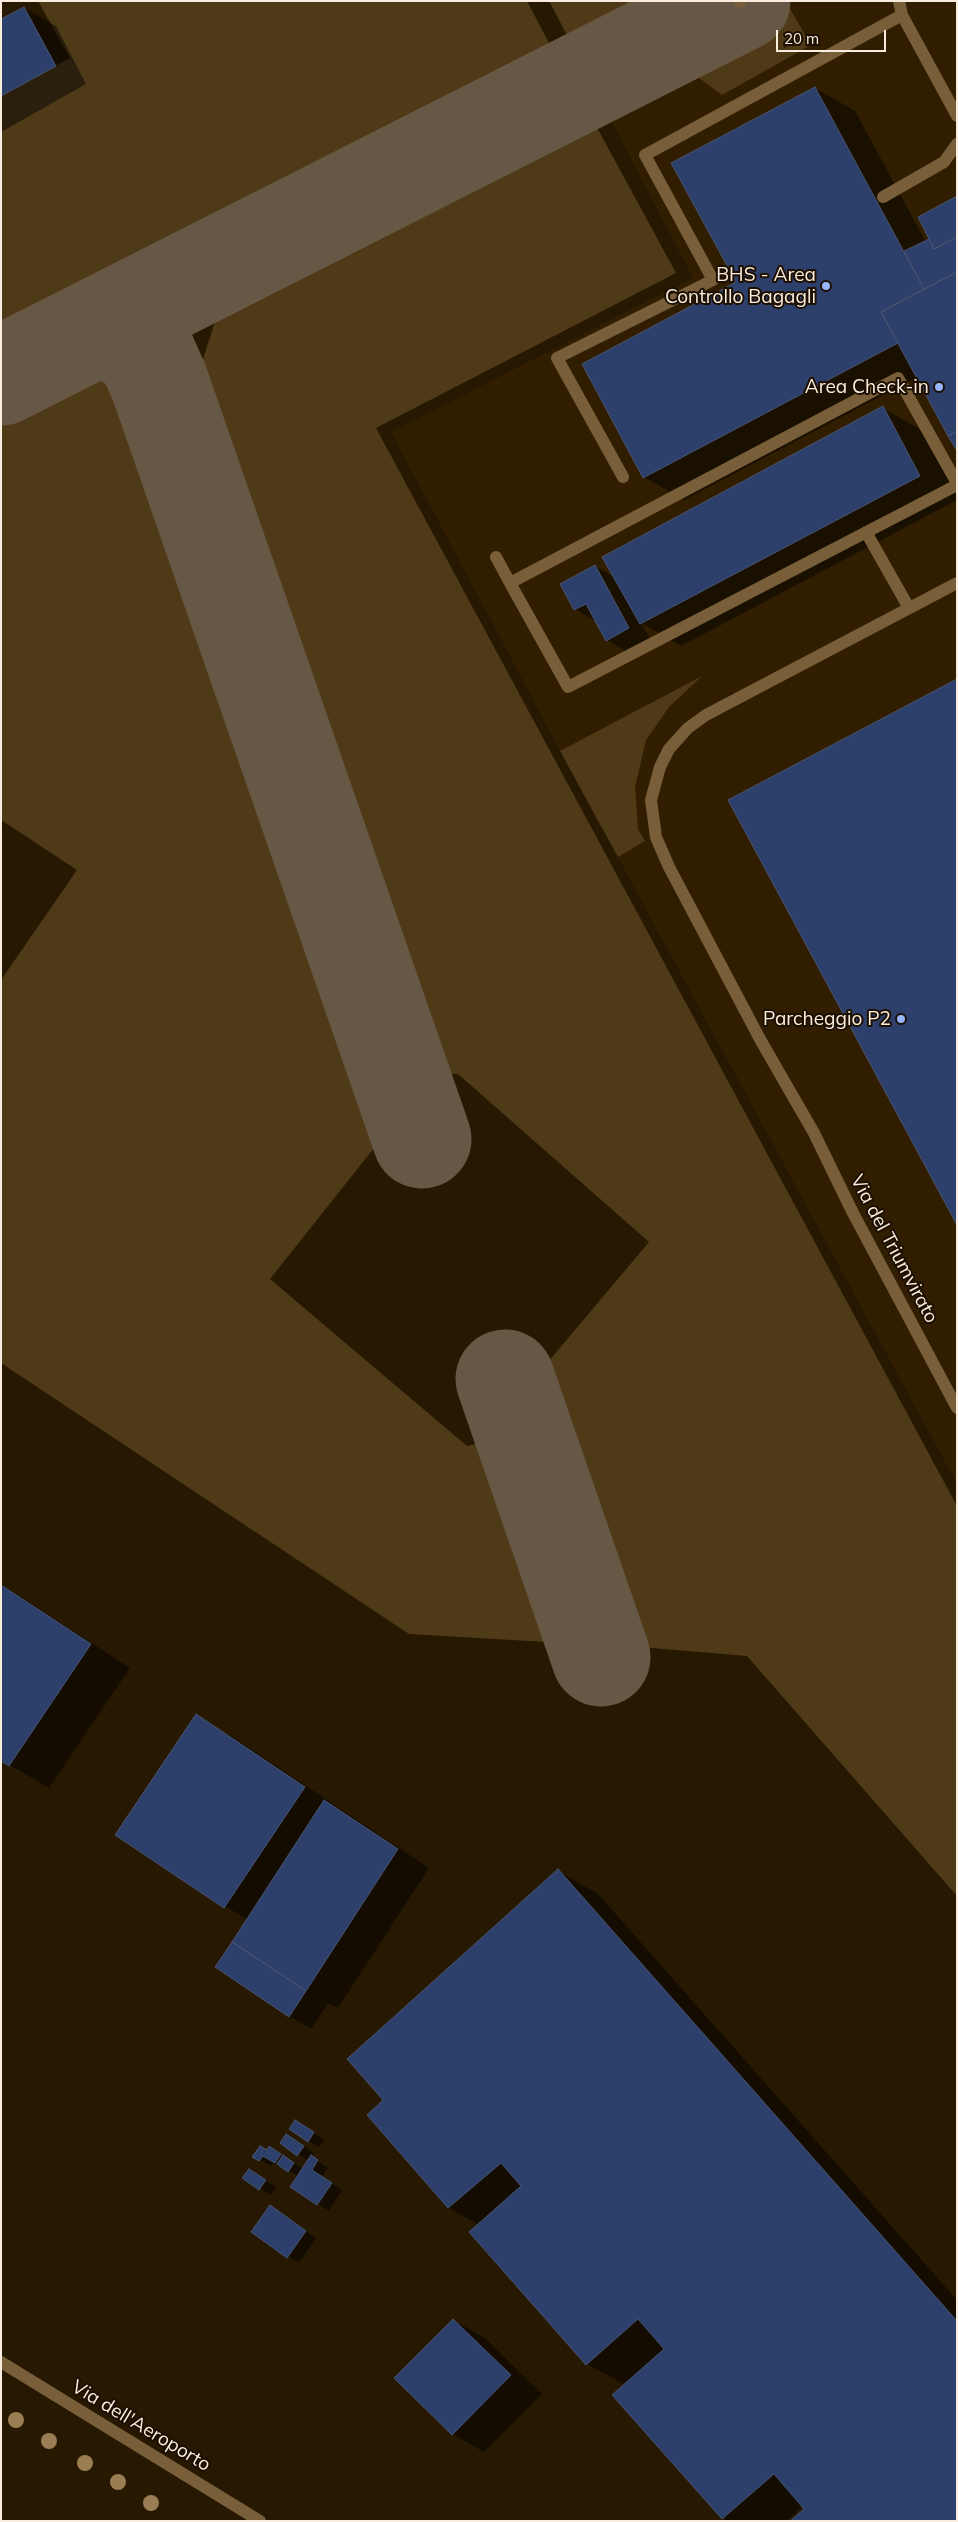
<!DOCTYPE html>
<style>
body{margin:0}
#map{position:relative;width:958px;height:2522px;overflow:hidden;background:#271801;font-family:Mulish,sans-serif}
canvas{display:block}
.frame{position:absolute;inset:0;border:2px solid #f8edde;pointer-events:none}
.scale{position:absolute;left:776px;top:30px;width:110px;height:22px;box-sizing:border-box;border:2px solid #f8edde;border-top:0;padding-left:6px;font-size:15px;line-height:18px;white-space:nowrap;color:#f8edde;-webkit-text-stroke:4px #1d0f00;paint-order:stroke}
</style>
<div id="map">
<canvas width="958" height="2522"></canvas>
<div class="frame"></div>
<div class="scale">20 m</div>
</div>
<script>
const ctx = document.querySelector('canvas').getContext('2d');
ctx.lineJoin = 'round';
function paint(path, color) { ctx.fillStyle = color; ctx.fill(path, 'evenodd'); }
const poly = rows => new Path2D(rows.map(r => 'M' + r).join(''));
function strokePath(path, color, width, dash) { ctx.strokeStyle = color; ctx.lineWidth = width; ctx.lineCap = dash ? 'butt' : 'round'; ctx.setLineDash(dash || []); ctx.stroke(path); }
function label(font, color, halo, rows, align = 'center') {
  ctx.font = font + ' Mulish,sans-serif'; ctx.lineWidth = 4; ctx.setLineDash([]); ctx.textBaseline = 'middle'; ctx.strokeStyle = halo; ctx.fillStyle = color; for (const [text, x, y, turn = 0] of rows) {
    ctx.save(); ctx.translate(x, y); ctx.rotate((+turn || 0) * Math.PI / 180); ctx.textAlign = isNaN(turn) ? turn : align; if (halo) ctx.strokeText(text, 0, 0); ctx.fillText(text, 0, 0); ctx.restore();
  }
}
paint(poly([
 [549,1,957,1,957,1484,564,758,391,432,693,278]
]), '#311e00');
paint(poly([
 [38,1,527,1,559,62,1,340,1,96,70,58],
 [549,1,682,1,578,56],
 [786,2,811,45,722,95,691,72,696,52],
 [588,111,676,273,376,428,957,1506,957,1896,747,1656,628,1646,537,1375,649,1242,458,1074,434,1075,198,375,224,293],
 [77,366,128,393,386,1133,270,1279,467,1446,490,1441,564,1643,409,1634,1,1363,1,980,77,870,1,820,1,404],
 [702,676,669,707,646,740,635,787,638,829,645,841,618,857,560,751]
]), '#4f3a18');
paint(poly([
 [24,8,56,26,86,84,1,132,1,21],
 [815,88,855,111,926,242,931,239,957,197,957,449,917,377,684,500,644,477,584,365,737,283],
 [883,408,923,431,957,494,957,500,681,646,641,623,651,640,629,653,607,640,597,622,575,609,595,566,616,578],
 [1,1584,130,1668,49,1788,1,1760],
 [196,1716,236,1739,429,1868,338,2008,328,2003,311,2029,289,2016,247,1920,117,1835],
 [558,1871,598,1894,957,2300,957,2521,806,2509,803,2506,786,2521,727,2521,723,2518,625,2385,587,2364,479,2225,449,2208,368,2115,384,2100],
 [306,2128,324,2140,319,2147,308,2141],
 [298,2142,314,2153,311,2157,328,2168,322,2177,342,2190,329,2211,291,2186,298,2176,274,2161,271,2166,254,2156,267,2151,280,2154,303,2169,308,2161,282,2143],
 [260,2177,276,2187,271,2195,260,2188],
 [281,2213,316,2238,299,2263,253,2232],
 [453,2320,485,2338,542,2394,484,2452,453,2434]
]), '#0007');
strokePath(poly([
 [99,327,122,334,146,353,159,382,422,1139],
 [1,376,741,1],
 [505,1379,601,1657]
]), '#665844', 99);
const building = poly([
 [24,7,56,66,1,96,1,19,24,7],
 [815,87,924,289,881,312,898,343,643,478,582,364,736,282,671,163,815,87],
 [957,196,957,237,934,249,918,217,957,196],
 [957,237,957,272,924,289,904,251,929,239,934,249,957,237],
 [957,272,957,431,948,436,881,312,957,272],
 [883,406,920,476,640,624,602,557,883,406],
 [957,431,957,451,948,436,957,431],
 [595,565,629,628,606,641,586,604,574,610,560,584,595,565],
 [957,679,957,1225,728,800,957,679],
 [1,1585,91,1644,9,1766,1,1761,1,1585],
 [196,1714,305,1787,224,1908,115,1835,196,1714],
 [324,1800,398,1849,306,1991,232,1942,324,1800],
 [558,1869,957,2321,957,2521,790,2521,804,2509,774,2474,722,2519,612,2395,664,2349,638,2319,586,2365,469,2232,521,2186,501,2163,448,2208,367,2115,383,2100,347,2059,558,1869],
 [232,1942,306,1991,289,2017,215,1967,232,1942],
 [295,2120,314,2132,308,2142,289,2129,295,2120],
 [286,2134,304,2146,297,2156,280,2143,286,2134],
 [260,2146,267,2150,269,2146,281,2154,275,2163,263,2156,259,2161,252,2157,260,2146],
 [283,2155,294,2163,288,2172,277,2164,283,2155],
 [311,2155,318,2160,312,2170,332,2183,317,2205,290,2187,311,2155],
 [249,2169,266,2180,259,2190,242,2178,249,2169],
 [270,2205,306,2231,287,2258,251,2232,270,2205],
 [453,2319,511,2375,452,2435,394,2378,453,2319]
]);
paint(building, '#2d3f6b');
strokePath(building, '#49546e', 1);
strokePath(poly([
 [740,1,740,2],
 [899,1,902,15,957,116],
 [883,197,944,162,957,144],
 [623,477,557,358,713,280,645,155,902,15],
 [957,483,898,378,510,583,568,687,957,485],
 [866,532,909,608],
 [496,557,510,583],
 [957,583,706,715,688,728,669,749,660,767,651,800,656,837,669,867,761,1041,814,1133,853,1213,957,1408]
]), '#785f3a', 12);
strokePath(poly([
 [1,2362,260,2521]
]), '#785f3a', 12);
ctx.fillStyle = '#9a7d52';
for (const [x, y] of [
 [16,2420],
 [49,2441],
 [85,2463],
 [118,2482],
 [151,2503]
]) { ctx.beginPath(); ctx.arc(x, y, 8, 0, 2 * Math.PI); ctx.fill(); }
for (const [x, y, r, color] of [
 [826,286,5,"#97b6fd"],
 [939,387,5,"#97b6fd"],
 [901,1019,5,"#97b6fd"]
]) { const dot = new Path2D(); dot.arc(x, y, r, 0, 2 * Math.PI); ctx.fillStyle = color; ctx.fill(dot); strokePath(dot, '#1d0f00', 2); }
label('19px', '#f8edde', '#1d0f00', [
 ["BHS - Area",816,275],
 ["Controllo Bagagli",816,297],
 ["Area Check-in",929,387],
 ["Parcheggio P2",891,1019]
], 'right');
label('19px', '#f8edde', '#1d0f00', [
 ["Via del Triumvirato",894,1249,62],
 ["Via dell'Aeroporto",141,2426,31]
]);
</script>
